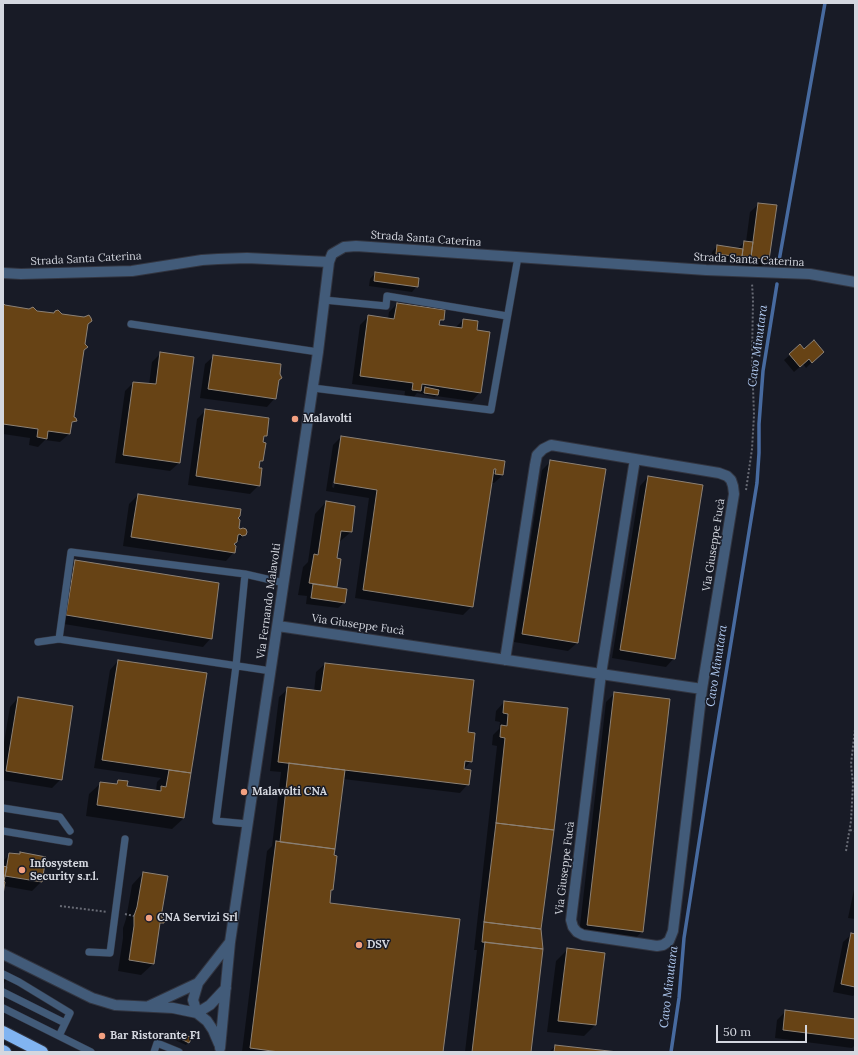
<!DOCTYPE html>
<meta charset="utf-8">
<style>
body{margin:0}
#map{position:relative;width:858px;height:1055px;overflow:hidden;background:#181b26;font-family:Lora,serif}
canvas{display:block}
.frame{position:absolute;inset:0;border:4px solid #d4d7df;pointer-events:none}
.scale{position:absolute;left:716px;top:1025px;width:91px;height:18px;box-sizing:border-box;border:2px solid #d4d7df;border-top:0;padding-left:5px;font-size:12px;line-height:14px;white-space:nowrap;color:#d4d7df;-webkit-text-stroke:3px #181b26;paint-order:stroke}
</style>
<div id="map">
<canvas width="858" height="1055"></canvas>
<div class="frame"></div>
<div class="scale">50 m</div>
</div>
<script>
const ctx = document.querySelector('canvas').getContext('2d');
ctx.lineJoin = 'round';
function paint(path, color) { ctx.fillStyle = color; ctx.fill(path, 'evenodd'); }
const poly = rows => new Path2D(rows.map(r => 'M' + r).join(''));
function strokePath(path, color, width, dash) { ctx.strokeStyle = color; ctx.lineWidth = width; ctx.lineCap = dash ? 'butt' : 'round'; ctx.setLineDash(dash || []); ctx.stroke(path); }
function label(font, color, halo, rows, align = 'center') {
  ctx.font = font + ' Lora,serif'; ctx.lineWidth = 3; ctx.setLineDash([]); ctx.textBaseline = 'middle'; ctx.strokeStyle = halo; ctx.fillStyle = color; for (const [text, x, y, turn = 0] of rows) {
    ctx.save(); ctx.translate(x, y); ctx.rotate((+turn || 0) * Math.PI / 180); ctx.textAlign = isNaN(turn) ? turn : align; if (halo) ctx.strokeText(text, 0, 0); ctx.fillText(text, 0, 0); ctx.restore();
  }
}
paint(poly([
 [759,204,768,259,760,268,734,264,734,262,711,259,712,252,717,246,737,249,745,242,746,242,750,212],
 [375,273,417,286,412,292,369,286,370,279],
 [397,304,443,320,438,324,438,326,455,328,463,320,476,331,480,392,472,401,436,396,435,397,417,393,412,399,404,398,405,391,352,384,360,325,369,316,388,319,389,312],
 [3,305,62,315,87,324,73,417,75,420,71,425,69,434,60,442,45,440,38,447,29,445,30,438,3,434],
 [800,346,804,350,817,357,806,368,803,364,794,372,784,360],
 [161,353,193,358,179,463,170,471,115,463,125,391,133,383,149,385,152,362],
 [214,356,278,381,275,398,267,407,200,398,205,364],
 [206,410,266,436,262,439,262,461,259,464,259,485,250,494,188,485,197,419],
 [341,437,504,462,503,475,494,483,491,483,472,606,463,615,355,598,369,498,326,491,333,445],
 [339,445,341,445,334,488,332,487],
 [551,461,577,643,568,651,514,642,542,470],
 [648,477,674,658,666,667,612,658,640,486],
 [138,495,237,518,238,528,245,534,236,543,233,544,234,552,226,561,123,546,129,504],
 [326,502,354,507,351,532,338,543,336,559,340,559,335,588,344,603,338,608,306,604,307,596,298,595,303,567,308,562,315,514],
 [75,562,211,638,203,647,58,623,67,570],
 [118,661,206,674,184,818,172,829,86,816,89,794,101,783,114,785,118,781,126,787,156,791,157,782,161,778,94,768,110,670],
 [325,664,467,733,471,761,463,770,468,784,460,793,343,779,333,856,332,890,330,892,329,904,442,1052,242,1052,267,851,272,846,281,772,270,771,279,697,288,689,314,692,316,672],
 [615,693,642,932,633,940,579,934,606,702],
 [18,698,61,779,52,788,3,780,3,748,10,707],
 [504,702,567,709,540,929,530,1052,465,1052,477,950,474,950,497,746,492,745,493,735,499,729,500,722,495,721,496,711],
 [10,854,45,858,41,882,32,891,4,886,3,889,3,861],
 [143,873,160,918,164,921,159,926,153,964,141,975,118,971,123,938,123,928,126,919,132,885],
 [855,885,855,919,848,918],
 [852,934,855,935,855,994,853,996,833,992,843,942],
 [568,949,595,1025,584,1036,547,1032,556,961],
 [3,974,8,976,3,986],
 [786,1011,855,1020,855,1045,852,1048,775,1038,777,1020],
 [178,1032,191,1038,186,1045,173,1039],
 [556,1046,612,1052,549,1052]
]), '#0007');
strokePath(poly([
 [779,261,825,3],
 [671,1052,679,998,684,938,712,759,757,483,759,453,759,424,763,371,777,284]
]), '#476a9f', 3.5);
const building = poly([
 [758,203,777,205,769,260,751,257,758,203],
 [744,241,753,242,751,257,742,256,744,241],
 [717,245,743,249,742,257,716,254,717,245],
 [375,272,419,278,418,287,374,281,375,272],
 [3,303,5,305,29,309,33,307,37,311,54,313,55,311,58,310,62,314,84,317,89,315,91,318,92,321,88,324,85,344,88,347,84,350,74,417,76,418,77,421,72,422,70,434,48,431,47,439,37,437,38,429,3,424,3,303],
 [397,303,445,310,444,320,440,320,439,325,462,328,463,319,478,321,477,330,490,332,481,393,422,384,421,391,412,390,413,383,360,376,368,315,394,319,397,303],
 [814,340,824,352,812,363,809,359,800,367,789,354,800,344,804,349,814,340],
 [160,352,194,357,180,463,123,455,133,382,156,384,160,352],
 [213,355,281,364,280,374,282,378,279,380,276,399,208,389,213,355],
 [425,387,439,390,438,395,424,393,425,387],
 [205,409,269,418,267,436,264,436,263,442,266,443,263,461,260,461,259,468,262,468,260,486,196,476,205,409],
 [341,436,505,461,503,475,495,474,496,469,494,469,473,607,363,590,377,490,334,483,341,436],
 [550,460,606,469,578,643,522,634,550,460],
 [648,476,703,485,675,659,620,650,648,476],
 [138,494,241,509,240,516,238,518,240,520,239,528,240,529,243,528,246,529,247,532,246,535,242,536,240,534,238,535,237,542,234,544,236,546,235,553,131,537,138,494],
 [326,501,355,506,352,532,341,531,337,558,341,559,337,587,309,583,314,554,318,555,326,501],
 [75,560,219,583,212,639,66,615,75,560],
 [313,584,347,589,345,603,311,598,313,584],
 [118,660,207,673,191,773,102,760,118,660],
 [325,663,474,680,468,732,475,733,472,762,465,761,464,769,471,770,469,785,278,762,287,687,321,691,325,663],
 [614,692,670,699,643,932,587,925,614,692],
 [18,697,73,706,62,780,6,771,18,697],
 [504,701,568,708,554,830,496,823,505,738,500,737,501,725,507,726,508,714,503,713,504,701],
 [289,763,345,770,335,849,280,842,289,763],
 [169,770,191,773,184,818,97,805,100,782,117,784,118,780,128,781,127,786,161,791,161,786,166,787,169,770],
 [496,823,554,830,541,929,484,922,496,823],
 [276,841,335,849,334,855,337,856,333,890,331,890,330,903,460,919,443,1052,279,1052,250,1048,276,841],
 [20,852,46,857,42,882,5,876,9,853,20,854,20,852],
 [3,866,7,867,4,881,5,882,3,895,3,866],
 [143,872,168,876,161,917,164,918,165,921,164,923,160,923,154,964,129,960,134,926,134,916,137,907,143,872],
 [484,922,541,929,543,949,482,942,484,922],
 [851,933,855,934,855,987,841,984,851,933],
 [485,942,543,949,531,1052,472,1052,485,942],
 [567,948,605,953,596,1025,558,1021,567,948],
 [785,1010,855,1019,855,1039,783,1030,785,1010],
 [177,1031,192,1038,189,1043,175,1036,177,1031],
 [555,1045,618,1052,619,1052,554,1052,555,1045]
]);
paint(building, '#674315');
strokePath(building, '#8c8175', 1);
const lane = poly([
 [324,300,386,306,387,296,507,316],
 [131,324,318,352],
 [313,388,491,410,518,257],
 [245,574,236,666,216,821,248,824],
 [59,639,71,552,245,574,284,583],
 [38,642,59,639,271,671],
 [3,808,60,817,70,831],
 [3,831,69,842],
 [89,952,110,953,125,839],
 [3,974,19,982,70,1013,59,1036],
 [3,992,65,1023],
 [3,1008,91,1052],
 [154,1052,157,1043,179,1052]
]);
const street = poly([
 [3,273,21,274,132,271,202,260,218,259,247,258,329,262],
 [278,626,702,689],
 [505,660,535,465,537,455,543,449,551,445,719,473,727,476,731,480,733,486,734,494,702,689,673,931,669,941,663,945,657,946,583,935,577,932,573,927,571,920,601,674,635,459],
 [3,954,92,998,115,1005,173,1008,197,1013],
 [198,983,193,1000,197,1013,207,1021,213,1030,219,1044],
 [149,1006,198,983,230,942],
 [197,1013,210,1005,226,988],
 [220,1048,230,942,318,352,329,262,332,254,344,247,356,246,706,270,810,274,855,282]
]);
const highway = poly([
 [3,1032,42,1052],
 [3,1051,5,1052]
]);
strokePath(lane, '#323540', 8);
strokePath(street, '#323540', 12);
strokePath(highway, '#323540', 14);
strokePath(poly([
 [746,490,752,449,754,415,752,360,753,300,752,283],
 [850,830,855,831],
 [846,851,851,821,853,784,851,764,855,729],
 [60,906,107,912],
 [125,914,134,916]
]), '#676a74', 2, [2, 2]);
strokePath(lane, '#425b79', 7);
strokePath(street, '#425b79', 10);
strokePath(highway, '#81b4f1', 12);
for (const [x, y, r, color] of [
 [295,419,4,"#f2a081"],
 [244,792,4,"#f2a081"],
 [22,870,4,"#f2a081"],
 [149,918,4,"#f2a081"],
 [359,945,4,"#f2a081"],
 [102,1036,4,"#f2a081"]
]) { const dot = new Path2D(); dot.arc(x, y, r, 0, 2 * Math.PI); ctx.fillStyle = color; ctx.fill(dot); strokePath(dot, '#181b26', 1.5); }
label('11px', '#d4d7df', '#181b26', [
 ["Strada Santa Caterina",426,239,4],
 ["Strada Santa Caterina",86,259,-3],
 ["Strada Santa Caterina",749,260,3],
 ["Via Giuseppe Fucà",714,545,-81],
 ["Via Fernando Malavolti",269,601,-82],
 ["Via Giuseppe Fucà",358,625,8],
 ["Via Giuseppe Fucà",565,868,-83]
]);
label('bold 11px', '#d4d7df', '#181b26', [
 ["Malavolti",303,419],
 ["Malavolti CNA",252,792],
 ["Infosystem",30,864],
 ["Security s.r.l.",30,877],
 ["CNA Servizi Srl",157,918],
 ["DSV",367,945],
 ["Bar Ristorante F1",110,1036]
], 'left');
label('italic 12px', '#b1cbf3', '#181b26', [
 ["Cavo Minutara",758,346,-82],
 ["Cavo Minutara",717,666,-81],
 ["Cavo Minutara",669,987,-83]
]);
</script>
